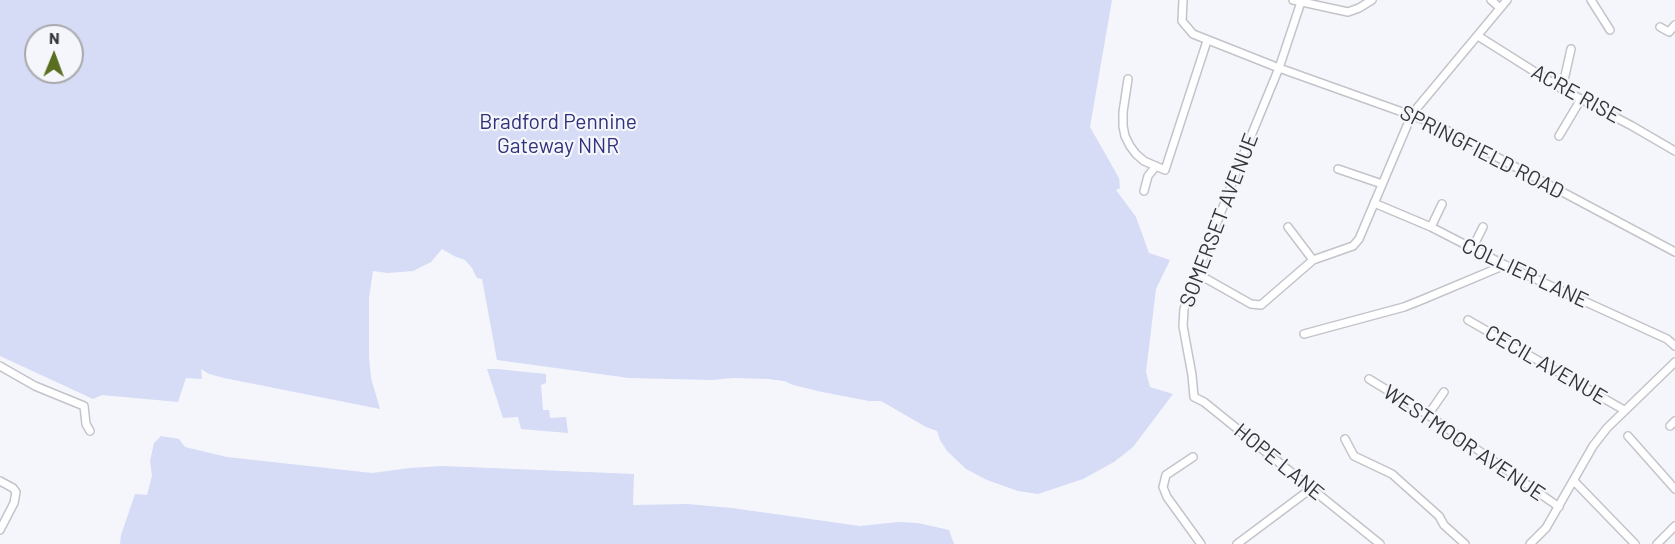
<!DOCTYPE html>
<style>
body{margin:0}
#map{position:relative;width:1675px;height:544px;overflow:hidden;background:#f5f6fc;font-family:Barlow,sans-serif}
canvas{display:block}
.north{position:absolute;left:24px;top:24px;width:60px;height:60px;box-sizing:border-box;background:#f5f6fc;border:2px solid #a8a9ad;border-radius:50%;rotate:1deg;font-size:16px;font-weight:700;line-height:24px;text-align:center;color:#343537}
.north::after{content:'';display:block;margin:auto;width:21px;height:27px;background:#596f1f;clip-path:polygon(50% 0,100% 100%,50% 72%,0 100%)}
</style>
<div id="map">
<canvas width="1675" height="544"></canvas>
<div class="north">N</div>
</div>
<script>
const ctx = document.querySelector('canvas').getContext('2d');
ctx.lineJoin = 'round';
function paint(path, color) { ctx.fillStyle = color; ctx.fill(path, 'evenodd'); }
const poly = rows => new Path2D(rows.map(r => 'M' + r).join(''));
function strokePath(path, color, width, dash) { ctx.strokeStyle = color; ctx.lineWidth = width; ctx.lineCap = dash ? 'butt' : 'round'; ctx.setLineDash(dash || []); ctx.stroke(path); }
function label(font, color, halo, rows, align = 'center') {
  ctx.font = font + ' Barlow,sans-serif'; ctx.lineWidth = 4.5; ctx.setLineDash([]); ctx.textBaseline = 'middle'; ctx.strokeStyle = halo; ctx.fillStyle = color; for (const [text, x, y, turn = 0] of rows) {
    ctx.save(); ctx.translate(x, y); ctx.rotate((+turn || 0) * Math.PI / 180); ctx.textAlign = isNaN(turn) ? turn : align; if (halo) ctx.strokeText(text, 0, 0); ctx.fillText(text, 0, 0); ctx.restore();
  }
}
paint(poly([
 [0,0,1112,0,1090,127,1119,178,1120,188,1116,190,1136,217,1149,253,1170,260,1156,289,1146,372,1150,387,1173,394,1133,447,1114,462,1083,479,1038,494,1018,491,987,480,966,469,947,451,940,440,937,431,926,427,881,401,869,401,822,392,793,385,784,381,768,379,733,378,712,380,629,378,497,360,482,279,477,278,472,268,465,260,454,256,442,249,431,262,413,271,388,273,373,271,369,298,369,356,371,378,380,409,224,378,209,374,201,369,202,379,186,378,178,402,102,395,93,399,0,356],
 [36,36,72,36,72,72,36,72],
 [487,369,497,369,546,374,546,383,541,385,543,410,549,410,550,418,566,417,568,433,521,429,518,417,503,418],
 [161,436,179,439,185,447,227,457,372,473,410,468,442,466,634,474,633,505,687,504,732,508,860,526,898,522,918,523,949,530,954,544,120,544,121,535,135,494,147,495,152,476,150,461,154,443]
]), '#d6dbf6');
const minor = poly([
 [1183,0,1182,21,1193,34,1279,68,1433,123,1675,252],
 [1293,0,1348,12,1359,8,1372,0],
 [1491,0,1500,8],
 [1591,0,1610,30],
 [1301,2,1279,68,1239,165,1184,309,1183,326,1192,375,1194,397,1204,402,1380,544],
 [1660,27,1669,32,1675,25],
 [1478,36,1562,89,1632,126,1675,151],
 [1128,79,1123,112,1123,126,1125,136,1130,146,1136,154,1144,161,1165,170,1207,41],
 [1562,89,1571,49],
 [1559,136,1581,99],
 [1338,169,1382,184],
 [1144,191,1148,176,1156,166],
 [1374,203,1431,227,1505,265,1667,339,1675,346],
 [1288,227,1313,260],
 [1431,227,1442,204],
 [1472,249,1483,227],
 [1198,274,1251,304,1261,305,1313,260,1353,246,1359,239,1412,114,1507,0],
 [1468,320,1624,410],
 [1304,334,1404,307,1424,299,1505,265],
 [0,366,35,386,84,406,86,424,90,431],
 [1369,379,1428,415,1559,507],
 [1428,415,1444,392],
 [1670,426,1675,421],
 [1628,436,1675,489],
 [1345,439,1354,456,1392,474,1439,516,1444,525,1465,544],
 [1193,457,1166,475,1163,487,1167,497,1201,544],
 [0,481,13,488,16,492,14,503,0,530],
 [1574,481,1635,544],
 [1237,544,1312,488],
 [1530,544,1546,528,1593,446,1607,428,1675,362],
 [1657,544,1675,526]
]);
strokePath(minor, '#c3c4ca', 10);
strokePath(minor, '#fff', 7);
label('21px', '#343537', '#f5f6fc', [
 ["ACRE RISE",1576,94,29],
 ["SPRINGFIELD ROAD",1482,152,27],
 ["SOMERSET AVENUE",1219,220,-69],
 ["COLLIER LANE",1525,273,25],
 ["CECIL AVENUE",1546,365,30],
 ["WESTMOOR AVENUE",1464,443,34],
 ["HOPE LANE",1279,462,39]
]);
label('21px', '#2f317b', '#f5f6fc', [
 ["Bradford Pennine",558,122],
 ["Gateway NNR",558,146]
]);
</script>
